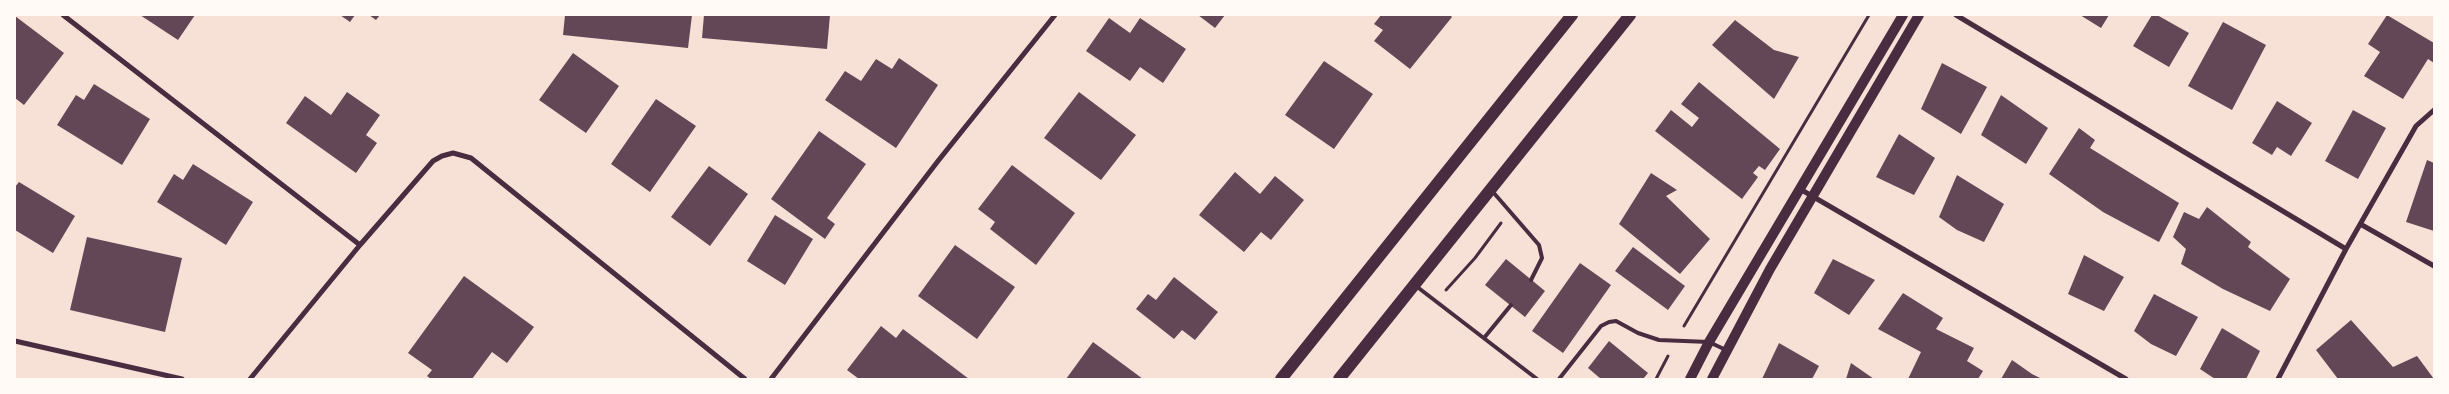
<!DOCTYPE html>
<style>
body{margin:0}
#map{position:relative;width:2449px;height:394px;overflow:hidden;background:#f7e1d7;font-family:"Noto Sans",sans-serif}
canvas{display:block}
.frame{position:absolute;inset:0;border:16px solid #fffaf5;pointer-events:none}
</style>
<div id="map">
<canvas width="2449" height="394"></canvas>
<div class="frame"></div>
</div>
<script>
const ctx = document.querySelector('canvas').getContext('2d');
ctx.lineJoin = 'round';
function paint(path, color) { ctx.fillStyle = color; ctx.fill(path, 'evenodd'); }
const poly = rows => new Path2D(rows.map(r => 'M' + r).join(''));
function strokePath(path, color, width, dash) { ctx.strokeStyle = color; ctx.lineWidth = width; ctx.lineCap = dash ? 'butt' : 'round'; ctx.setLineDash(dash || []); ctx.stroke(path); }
paint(poly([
 [140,15,195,15,178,40],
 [340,15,355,15,350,22],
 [369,15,380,15,376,20],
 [565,15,692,15,688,48,563,35],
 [704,15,830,15,827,49,702,38],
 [1198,15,1225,15,1215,28],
 [1381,15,1450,15,1452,17,1410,69,1374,41,1383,30,1374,24],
 [2080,15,2109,15,2101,28],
 [2152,15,2157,15,2189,33,2169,67,2133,46],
 [2387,15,2434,43,2434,63,2428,59,2403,99,2364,76,2380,52,2368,44],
 [15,16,64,53,24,105,15,98],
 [1109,18,1130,33,1140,18,1186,49,1163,83,1140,67,1130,81,1086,51],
 [1735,20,1774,50,1799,57,1774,99,1712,45],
 [2223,22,2266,45,2232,110,2188,86],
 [573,53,619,86,586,133,539,100],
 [899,58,938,85,896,148,825,100,845,71,861,81,876,59,892,69],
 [1324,61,1373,94,1334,149,1285,115],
 [1942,63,1987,87,1961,134,1921,109],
 [1699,82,1780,149,1765,170,1759,166,1753,173,1758,177,1742,199,1655,131,1671,110,1692,127,1699,118,1681,104],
 [94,84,150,119,122,165,57,125,76,95,84,100],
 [347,92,380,115,366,135,377,143,356,173,286,123,305,96,331,115],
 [1079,92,1136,135,1101,180,1044,138],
 [2001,95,2048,128,2026,164,1981,135],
 [656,99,696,126,650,192,611,164],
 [2277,101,2312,123,2291,156,2277,147,2272,155,2252,143],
 [2353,110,2386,128,2358,179,2325,161],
 [2079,128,2095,140,2090,148,2179,203,2159,242,2103,212,2049,174],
 [819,131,866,164,827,218,835,224,825,239,771,199],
 [1899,134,1935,158,1914,195,1876,177],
 [2427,160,2434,163,2434,231,2406,222],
 [193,164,253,202,226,245,157,202,174,174,183,180],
 [1012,165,1075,213,1036,265,990,229,995,222,978,209],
 [709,166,748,194,710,246,671,217],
 [1235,172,1260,194,1275,176,1304,200,1271,240,1261,232,1244,252,1199,215],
 [1651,173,1677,190,1666,196,1710,239,1680,274,1619,224],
 [1957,175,2004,204,1984,242,1957,230,1939,217],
 [19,182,75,216,53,253,15,230,15,187],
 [2207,207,2251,242,2248,247,2290,279,2270,311,2223,289,2181,264,2186,249,2173,237,2184,212,2199,219],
 [775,215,813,239,785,285,747,261],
 [87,237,182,258,165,332,70,310],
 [955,245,1015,287,977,339,918,296],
 [1633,247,1685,286,1668,310,1615,271],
 [2084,255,2124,277,2104,311,2068,294],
 [1506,259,1545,291,1525,317,1485,285],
 [1833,259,1875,280,1849,315,1814,293],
 [1580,263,1611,285,1563,353,1532,331],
 [464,276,534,327,507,363,492,352,472,379,431,379,427,376,432,370,408,353],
 [1174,277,1218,312,1195,340,1182,330,1174,339,1136,309,1148,294,1156,300],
 [1903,293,1943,318,1936,329,1974,348,1967,361,1983,371,1978,379,1908,379,1921,352,1878,329],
 [2154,294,2198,317,2176,356,2151,344,2134,331],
 [2351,320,2393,367,2417,356,2434,379,2338,379,2316,350],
 [881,326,896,338,903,329,969,379,859,379,847,370],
 [2222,328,2260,351,2246,379,2215,379,2200,369],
 [1609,341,1648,373,1643,379,1601,379,1588,368],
 [1093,342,1143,379,1066,379],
 [1779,343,1819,366,1812,379,1762,379],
 [2012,360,2032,374,2042,379,2001,379],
 [1851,363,1874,379,1846,379]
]), '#644757');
strokePath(poly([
 [1446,290,1475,258,1501,223],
 [1684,326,1869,15],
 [1656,379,1668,356]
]), '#4a2c40', 3);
strokePath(poly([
 [1493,192,1539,245,1542,258,1531,280],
 [1416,286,1537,379],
 [1484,338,1511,305],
 [1559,379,1601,326,1609,322,1616,321,1638,333,1659,340,1709,342,1726,350]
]), '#4a2c40', 4);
strokePath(poly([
 [63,15,360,245],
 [1956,15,2346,249],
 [1800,189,2126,379],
 [2362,225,2434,266],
 [15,341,182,379],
 [250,379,360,245,433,161,442,156,453,153,471,158,745,379],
 [771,379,938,161,1055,15],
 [2278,379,2346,249,2416,126,2434,110]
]), '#4a2c40', 5);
strokePath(poly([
 [1690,379,1709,342,1903,15],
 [1712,379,1770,269,1919,15]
]), '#4a2c40', 10);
strokePath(poly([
 [1281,379,1572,15],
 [1339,379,1630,15]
]), '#4a2c40', 12);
</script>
